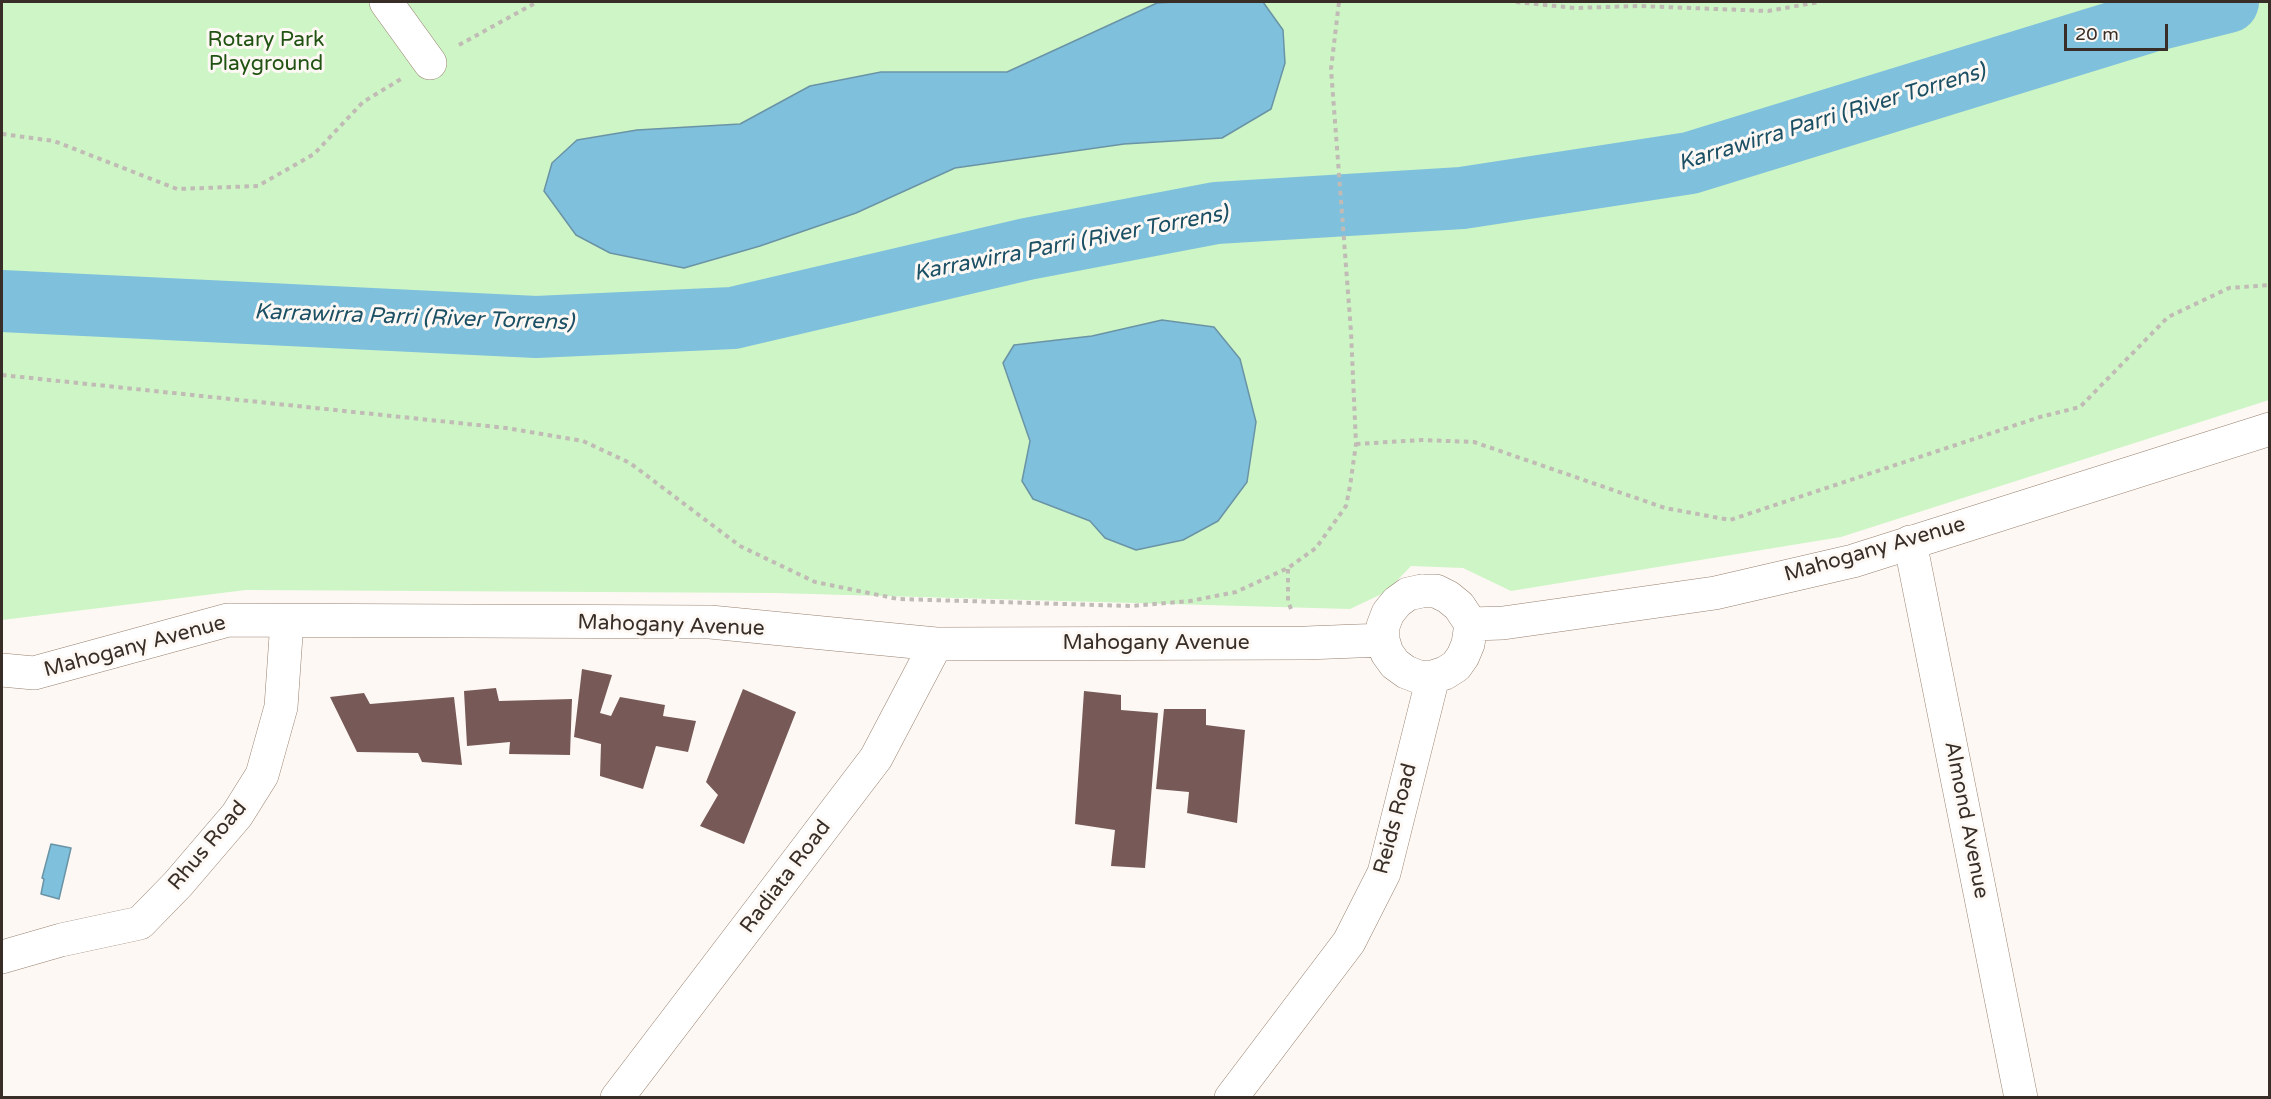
<!DOCTYPE html>
<style>
body{margin:0}
#map{position:relative;width:2271px;height:1099px;overflow:hidden;background:#fdf8f4;font-family:"Varela Round",sans-serif}
canvas{display:block}
.frame{position:absolute;inset:0;border:3px solid #382e27;pointer-events:none}
.scale{position:absolute;left:2064px;top:24px;width:104px;height:27px;box-sizing:border-box;border:3px solid #382e27;border-top:0;padding-left:8px;font-size:18px;line-height:21px;white-space:nowrap;color:#382e27;-webkit-text-stroke:4px #fdf8f4;paint-order:stroke}
</style>
<div id="map">
<canvas width="2271" height="1099"></canvas>
<div class="frame"></div>
<div class="scale">20 m</div>
</div>
<script>
const ctx = document.querySelector('canvas').getContext('2d');
ctx.lineJoin = 'round';
function paint(path, color) { ctx.fillStyle = color; ctx.fill(path, 'evenodd'); }
const poly = rows => new Path2D(rows.map(r => 'M' + r).join(''));
function strokePath(path, color, width, dash) { ctx.strokeStyle = color; ctx.lineWidth = width; ctx.lineCap = dash ? 'butt' : 'round'; ctx.setLineDash(dash || []); ctx.stroke(path); }
function label(font, color, halo, rows, align = 'center') {
  ctx.font = font + ' "Varela Round",sans-serif'; ctx.lineWidth = 6; ctx.setLineDash([]); ctx.textBaseline = 'middle'; ctx.strokeStyle = halo; ctx.fillStyle = color; for (const [text, x, y, turn = 0] of rows) {
    ctx.save(); ctx.translate(x, y); ctx.rotate((+turn || 0) * Math.PI / 180); ctx.textAlign = isNaN(turn) ? turn : align; if (halo) ctx.strokeText(text, 0, 0); ctx.fillText(text, 0, 0); ctx.restore();
  }
}
paint(poly([
 [2,2,2269,2,2269,400,1841,537,1511,591,1463,568,1411,566,1386,592,1350,609,775,593,246,590,2,620]
]), '#cef5c5');
const water = poly([
 [1174,2,1263,2,1283,30,1285,63,1271,109,1222,138,1124,144,955,168,856,213,760,246,684,268,610,253,576,235,544,191,552,163,577,140,637,130,740,124,810,86,881,72,1007,72,1157,3,1174,2],
 [1162,320,1214,327,1240,359,1256,422,1247,482,1218,521,1183,540,1136,550,1105,538,1090,521,1033,499,1022,481,1030,441,1003,363,1014,345,1092,336,1162,320],
 [51,844,71,848,59,899,41,894,44,879,42,878,51,844]
]);
paint(water, '#7fc0dd');
strokePath(water, '#6a94a6', 1.5);
strokePath(poly([
 [2,301,536,327,733,318,1027,249,1216,213,1462,198,1690,163,2148,22,2228,2]
]), '#7fc0dd', 62);
paint(poly([
 [582,669,612,675,600,713,611,716,620,697,665,705,663,716,696,721,688,752,656,746,643,789,600,776,601,744,574,737],
 [496,688,499,701,572,699,570,755,509,754,510,742,467,746,464,691],
 [743,689,796,712,744,844,700,826,718,795,706,782],
 [1084,691,1121,695,1121,710,1158,713,1145,868,1111,866,1115,830,1075,824],
 [364,693,370,704,454,697,462,765,422,762,418,753,357,752,330,697],
 [1164,709,1206,709,1206,725,1245,730,1237,823,1187,813,1189,792,1156,789]
]), '#775a57');
const minor = poly([
 [386,2,430,63],
 [1910,542,2021,1098],
 [1422,591,1436,591,1448,597,1459,606,1471,624,1468,644,1463,656,1456,666,1445,673,1433,677,1419,677,1406,672,1395,664,1387,653,1383,640,1383,626,1388,613,1397,602,1408,594,1422,591],
 [1471,624,1503,623,1715,593,1853,561,2270,429],
 [2,670,34,673,228,620,710,622,936,644,1306,643,1383,640],
 [2,957,61,940,140,923,178,884,237,815,262,775,281,707,287,621],
 [617,1098,876,758,936,644],
 [1231,1098,1349,942,1384,873,1433,677]
]);
strokePath(minor, '#98806f', 34);
strokePath(poly([
 [1516,2,1575,8,1639,6,1768,11,1819,2],
 [459,45,537,2],
 [2,134,54,141,177,189,258,186,314,154,363,102,401,79],
 [2,375,506,428,583,441,630,463,740,546,815,582,898,599,1131,606,1190,601,1236,592,1288,568,1316,548,1346,506,1350,486,1356,444,1351,332,1331,69,1339,2],
 [1356,444,1422,440,1474,442,1665,508,1730,520,2040,417,2080,407,2168,317,2229,288,2270,285],
 [1288,569,1288,601,1291,609]
]), '#c1bbb6', 4, [4.5, 4.5]);
strokePath(minor, '#fff', 33);
label('21px', '#205212', '#fdf8f4', [
 ["Rotary Park",266,40],
 ["Playground",266,64]
]);
label('21px', '#382e27', '#fdf8f4', [
 ["Mahogany Avenue",1875,550,-16],
 ["Mahogany Avenue",671,626,2],
 ["Mahogany Avenue",1156,643],
 ["Mahogany Avenue",135,647,-15],
 ["Reids Road",1396,819,-75],
 ["Almond Avenue",1966,820,79],
 ["Rhus Road",208,846,-50],
 ["Radiata Road",786,877,-53]
]);
label('italic 22px', '#1b5065', '#fdf8f4', [
 ["Karrawirra Parri (River Torrens)",1832,118,-17],
 ["Karrawirra Parri (River Torrens)",1071,244,-11],
 ["Karrawirra Parri (River Torrens)",414,318,2]
]);
</script>
